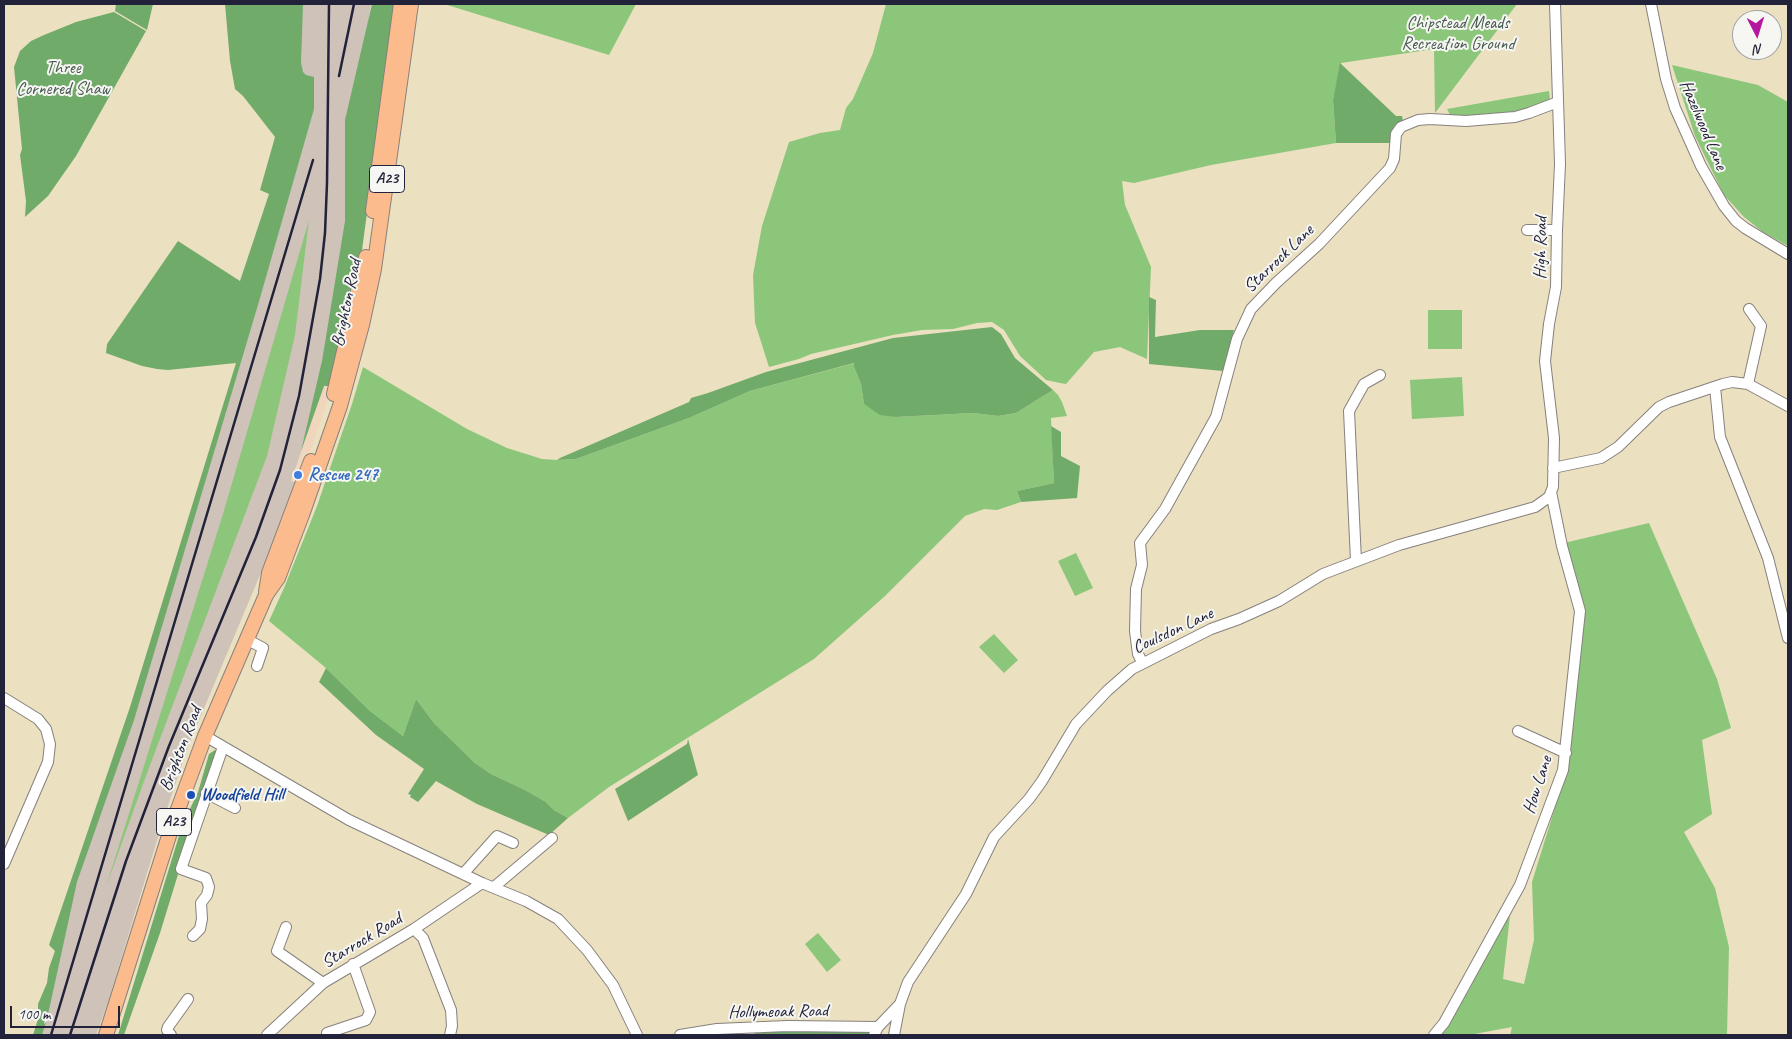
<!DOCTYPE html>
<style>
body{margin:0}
#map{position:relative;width:1792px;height:1039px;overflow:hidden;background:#ebe0c0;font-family:Caveat,sans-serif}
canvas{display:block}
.frame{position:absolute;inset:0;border:5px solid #22223b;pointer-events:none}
.north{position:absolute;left:1732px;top:10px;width:50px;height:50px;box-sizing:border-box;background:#f6f6f2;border:1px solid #a1a1a9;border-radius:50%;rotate:175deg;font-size:14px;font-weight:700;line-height:20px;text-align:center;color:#22223b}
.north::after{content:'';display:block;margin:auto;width:18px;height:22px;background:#b5179e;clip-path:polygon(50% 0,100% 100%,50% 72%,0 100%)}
.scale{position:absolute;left:10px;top:1006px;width:110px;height:22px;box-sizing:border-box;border:2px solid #22223b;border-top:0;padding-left:6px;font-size:15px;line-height:18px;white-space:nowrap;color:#22223b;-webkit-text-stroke:4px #f6f6f2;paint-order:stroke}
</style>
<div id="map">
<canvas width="1792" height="1039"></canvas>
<div class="frame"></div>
<div class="north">N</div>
<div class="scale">100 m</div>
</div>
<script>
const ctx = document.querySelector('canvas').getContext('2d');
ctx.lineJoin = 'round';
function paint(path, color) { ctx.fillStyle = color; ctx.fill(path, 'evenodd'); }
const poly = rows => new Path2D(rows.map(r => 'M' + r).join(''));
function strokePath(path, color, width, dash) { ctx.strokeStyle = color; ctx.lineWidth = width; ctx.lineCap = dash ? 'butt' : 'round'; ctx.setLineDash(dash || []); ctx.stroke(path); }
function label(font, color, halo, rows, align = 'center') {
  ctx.font = font + ' Caveat,sans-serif'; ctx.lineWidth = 4; ctx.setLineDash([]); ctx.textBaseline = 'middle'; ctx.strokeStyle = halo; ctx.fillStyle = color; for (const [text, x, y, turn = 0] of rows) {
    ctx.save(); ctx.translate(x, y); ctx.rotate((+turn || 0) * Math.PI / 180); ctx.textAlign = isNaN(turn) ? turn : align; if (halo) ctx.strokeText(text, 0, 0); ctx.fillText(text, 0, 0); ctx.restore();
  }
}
paint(poly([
 [324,386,332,386,300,484,291,481]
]), '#f0d6bc');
paint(poly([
 [277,4,371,4,353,121,350,225,324,386,291,481,300,484,257,582,187,749,162,824,108,1002,96,1035,36,1035,77,882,258,305,293,113]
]), '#cec2b9');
paint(poly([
 [444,4,636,4,609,55],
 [886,4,1517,4,1435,113,1434,49,1341,63,1333,100,1336,143,1211,165,1134,183,1122,181,1125,205,1151,267,1147,359,1120,347,1094,352,1066,384,1060,383,1046,380,1020,356,1004,330,992,322,977,323,953,329,922,330,893,335,811,354,799,359,769,367,755,323,753,275,762,226,789,142,820,133,840,130,846,108,853,99,873,53],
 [1672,65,1758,85,1788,102,1788,246,1763,232,1744,217,1724,195,1695,136],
 [1549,91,1550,100,1529,111,1451,117,1447,109],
 [309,220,295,335,267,456,147,773,106,887,223,514],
 [1428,310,1462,310,1462,349,1428,349],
 [855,363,854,367,861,384,864,404,896,417,973,413,998,416,1016,413,1053,390,1058,395,1062,402,1067,416,1051,418,1054,483,1017,491,1021,502,997,510,984,509,965,516,885,596,814,659,609,787,568,818,554,810,546,802,525,790,491,774,475,763,434,723,416,699,403,736,370,711,326,668,269,621,284,588,317,506,352,404,363,367,467,429,507,448,542,459,557,460,576,459,689,418,750,391],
 [1462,377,1464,416,1412,419,1410,380],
 [1649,523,1717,679,1731,728,1702,740,1712,814,1684,832,1715,888,1729,947,1727,1035,1510,1035,1512,1027,1469,1035,1434,1035,1468,992,1511,906,1503,979,1524,984,1534,940,1532,882,1566,772,1571,741,1581,611,1564,543],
 [1076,553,1093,588,1075,596,1058,561],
 [994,634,1018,660,1004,673,979,647],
 [818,933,841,960,827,972,805,944]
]), '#8cc67a');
paint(poly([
 [116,4,153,4,147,30,115,11],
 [225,4,303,4,301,63,303,72,306,75,314,77,314,109,258,305,134,720,77,882,47,1019,42,1035,33,1035,38,1019,38,1004,47,983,49,968,55,951,49,945,130,707,236,363,168,370,157,369,142,366,106,353,107,344,178,241,240,281,269,194,260,190,275,137,243,96,235,89,230,61],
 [372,4,395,4,360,265,332,386,324,386,301,451,322,361,345,221,345,120],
 [114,12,146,31,76,156,48,196,25,217,26,201,20,155,22,149,14,67,20,51,31,41,44,35,76,22],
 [1340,63,1396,116,1402,116,1403,121,1394,126,1391,143,1336,143,1333,100],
 [1149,297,1156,300,1155,337,1200,330,1234,330,1223,371,1149,364],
 [992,327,1001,334,1015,358,1053,390,1016,413,998,416,973,413,896,417,880,415,864,404,861,384,854,367,854,363,750,391,689,418,576,459,557,460,560,458,689,402,691,398,708,393,766,372,893,338],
 [1051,426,1061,432,1061,456,1080,466,1077,498,1021,502,1017,491,1054,483],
 [326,668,370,711,403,736,416,699,434,723,475,763,491,774,525,790,546,802,554,810,568,818,549,835,477,804,436,781,418,802,410,797,411,795,408,794,424,769,376,735,319,682],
 [688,739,698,775,628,821,615,789,687,744],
 [215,750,219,752,203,793,160,933,124,1035,118,1035,182,826,198,792,209,754],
 [788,1030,871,1031,869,1035,756,1035,754,1033]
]), '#71ab6a');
const minor = poly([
 [1651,4,1666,79,1675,108,1701,166,1724,206,1736,221,1745,228,1788,254],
 [1527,230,1557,230],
 [1748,384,1761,326,1749,309],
 [1715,387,1720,437,1768,558,1788,638],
 [1553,468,1601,458,1618,447,1659,407,1669,402,1723,384,1732,382,1748,384,1788,406],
 [1356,561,1349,411,1364,384,1380,375],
 [246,639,263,648,257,666],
 [1142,662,1138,654,1135,631,1136,589,1142,565,1140,543,1165,509,1216,417,1237,339,1251,309,1276,283,1319,244,1390,168,1394,159,1396,134,1401,127,1418,120,1430,119,1466,121,1515,117,1529,113,1558,102],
 [4,698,38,719,46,729,50,744,48,762,4,864],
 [1518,731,1566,753],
 [205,736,349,820,482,883,526,901,558,919,587,950,613,985,637,1035],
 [206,793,235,808],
 [463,874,497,836,513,843],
 [494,887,552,838],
 [286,927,277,951,323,983],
 [414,929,423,938,451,1010,452,1026,450,1035],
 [193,936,200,929,202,919,201,903,207,895,209,887,206,878,181,869,223,747],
 [327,1033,366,1020,370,1012,353,964],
 [171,1035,167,1030,168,1027,188,999],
 [267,1035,323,983,414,929,482,883],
 [680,1035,717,1029,787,1026,878,1027],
 [874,1035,878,1027,899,1005],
 [894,1035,900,1004,908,982,966,894,994,837,1029,799,1042,781,1076,724,1107,691,1132,669,1211,629,1239,619,1279,601,1323,574,1399,545,1535,507,1549,497,1553,487,1554,438,1545,361,1549,324,1556,287,1557,230,1560,164,1555,4],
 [1434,1035,1444,1023,1520,885,1563,770,1580,611,1562,546,1551,492]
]);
const highway = poly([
 [373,211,401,4],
 [334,394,366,257],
 [266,592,269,573,311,461],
 [106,1035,173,823,205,736,266,595,278,578,302,515,340,406,362,325,374,269,411,4]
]);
strokePath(minor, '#86817e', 12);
strokePath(highway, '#86817e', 16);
strokePath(minor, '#fff', 10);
strokePath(highway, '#fbbb8d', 14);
strokePath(poly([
 [339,76,354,4],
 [51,1035,313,160],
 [70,1035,126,861,169,746,256,537,280,470,299,396,320,279,325,233,327,183,329,4]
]), '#22223b', 2.5);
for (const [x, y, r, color] of [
 [298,475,5,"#3f7fe0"],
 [191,795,5,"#1a4fb4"]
]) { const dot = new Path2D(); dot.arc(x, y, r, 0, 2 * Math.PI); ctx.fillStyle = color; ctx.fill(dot); strokePath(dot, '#f6f6f2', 2); }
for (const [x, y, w] of [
 [387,179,35],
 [174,822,35]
]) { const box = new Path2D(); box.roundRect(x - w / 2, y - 13.5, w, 27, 4); ctx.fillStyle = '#f6f6f2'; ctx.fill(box); strokePath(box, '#22223b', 1); }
label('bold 16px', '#22223b', null, [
 ["A23",387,179],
 ["A23",174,822]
]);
label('18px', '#475b51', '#f6f6f2', [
 ["Chipstead Meads",1458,23],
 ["Recreation Ground",1458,44],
 ["Three",63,68],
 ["Cornered Shaw",63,89]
]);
label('18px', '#22223b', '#f6f6f2', [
 ["Hazelwood Lane",1703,125,67],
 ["High Road",1541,248,-89],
 ["Starrock Lane",1279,259,-44],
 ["Brighton Road",347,303,-78],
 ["Coulsdon Lane",1173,631,-25],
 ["Brighton Road",181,749,-69],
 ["How Lane",1538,785,-72],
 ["Starrock Road",362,941,-31],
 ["Hollymeoak Road",778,1012,-1]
]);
label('bold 18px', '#366cbe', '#f6f6f2', [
 ["Rescue 247",308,475]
], 'left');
label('bold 18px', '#164399', '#f6f6f2', [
 ["Woodfield Hill",201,795]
], 'left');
</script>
